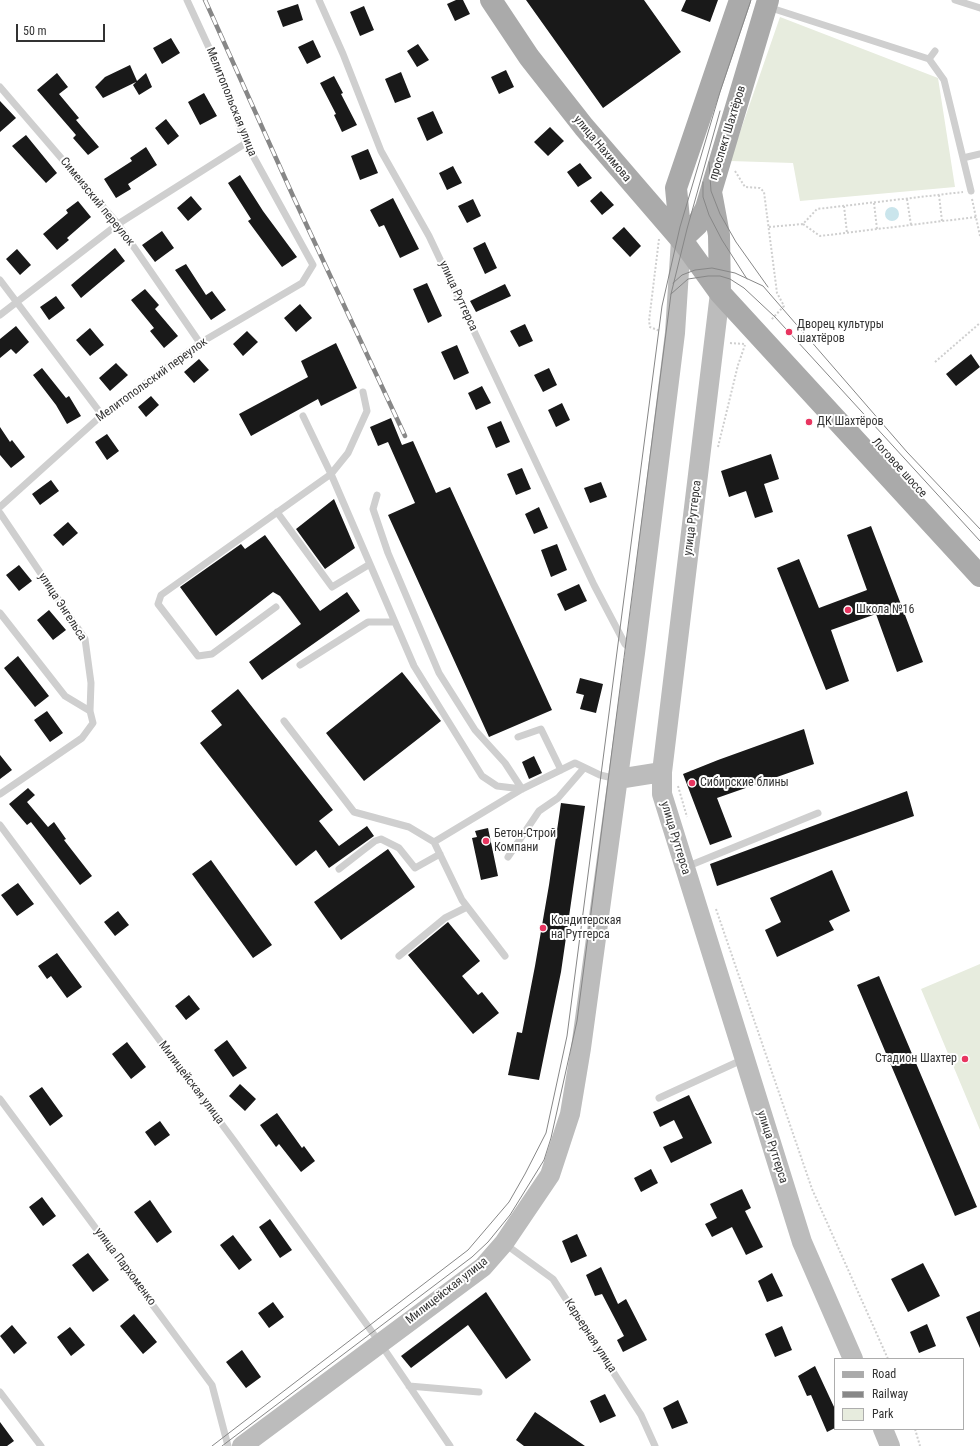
<!DOCTYPE html>
<meta charset="utf-8">
<style>
body{margin:0}
#map{position:relative;width:980px;height:1446px;overflow:hidden;background:#fff;font-family:"Roboto Condensed",sans-serif}
canvas{display:block}
.legend{position:absolute;left:834px;top:1358px;width:130px;height:72px;box-sizing:border-box;background:#fff;border:1px solid #adadad;margin:0;padding:5px 7px;list-style:none;font-size:12px;color:#323232}
.legend li{display:flex;align-items:center;gap:8px;height:20px}
.legend b{width:20px;border:1px solid #adadad}
.scale{position:absolute;left:16px;top:24px;width:89px;height:18px;box-sizing:border-box;border:2px solid #323232;border-top:0;padding-left:5px;font-size:12px;line-height:14px;white-space:nowrap;color:#323232;-webkit-text-stroke:3px #fff;paint-order:stroke}
</style>
<div id="map">
<canvas width="980" height="1446"></canvas>
<ul class="legend">
<li><b style="height:5px;background:#aaa"></b>Road</li>
<li><b style="height:5px;background:#878787"></b>Railway</li>
<li><b style="height:11px;background:#e7ecde"></b>Park</li>
</ul>
<div class="scale">50 m</div>
</div>
<script>
const ctx = document.querySelector('canvas').getContext('2d');
ctx.lineJoin = 'round';
function paint(path, color) { ctx.fillStyle = color; ctx.fill(path, 'evenodd'); }
const poly = rows => new Path2D(rows.map(r => 'M' + r).join(''));
function strokePath(path, color, width, dash) { ctx.strokeStyle = color; ctx.lineWidth = width; ctx.lineCap = dash ? 'butt' : 'round'; ctx.setLineDash(dash || []); ctx.stroke(path); }
function label(font, color, halo, rows, align = 'center') {
  ctx.font = font + ' "Roboto Condensed",sans-serif'; ctx.lineWidth = 4; ctx.setLineDash([]); ctx.textBaseline = 'middle'; ctx.strokeStyle = halo; ctx.fillStyle = color; for (const [text, x, y, turn = 0] of rows) {
    ctx.save(); ctx.translate(x, y); ctx.rotate((+turn || 0) * Math.PI / 180); ctx.textAlign = isNaN(turn) ? turn : align; if (halo) ctx.strokeText(text, 0, 0); ctx.fillText(text, 0, 0); ctx.restore();
  }
}
paint(poly([
 [780,17,938,78,955,187,800,201,793,163,730,161],
 [980,964,980,1130,921,989]
]), '#e7ecde');
paint(poly([
 '885 214a7 7 0 1 1 14 0a7 7 0 1 1-14 0Z'
]), '#cae5ec');
paint(poly([
 [456,0,463,0,470,14,455,21,447,4],
 [526,0,644,0,681,52,603,108],
 [686,0,718,0,710,22,681,11],
 [298,4,303,20,283,27,277,11],
 [364,6,374,30,360,36,350,12],
 [171,38,180,53,162,64,153,48],
 [313,40,321,57,307,64,298,47],
 [418,44,429,60,417,67,407,51],
 [130,65,137,81,146,73,152,87,139,95,133,85,136,82,103,98,95,87,105,77],
 [506,70,514,87,499,94,491,77],
 [401,72,411,97,395,103,385,79],
 [57,73,68,87,59,94,79,118,76,120,99,147,88,155,73,138,76,135,37,90],
 [334,76,343,93,341,94,357,125,342,132,334,115,336,114,320,83],
 [204,93,217,116,200,125,188,102],
 [0,101,16,118,0,132],
 [433,111,443,133,427,141,417,118],
 [166,119,179,136,168,145,155,128],
 [550,127,564,141,548,156,534,142],
 [26,135,57,173,46,183,12,146],
 [146,147,157,165,128,184,131,189,116,198,104,179,132,161,130,158],
 [368,149,378,173,360,180,351,156],
 [580,163,592,178,578,187,567,172],
 [453,166,462,183,447,190,439,173],
 [240,175,263,211,297,257,282,267,248,221,251,219,228,183],
 [601,191,614,205,602,215,590,201],
 [191,196,202,209,188,221,177,208],
 [393,198,419,249,400,258,384,225,379,227,370,210],
 [473,199,481,216,467,223,458,206],
 [78,201,91,217,67,238,69,240,57,250,43,234,68,213,66,210],
 [624,227,641,246,630,257,612,238],
 [162,231,174,248,155,262,142,245],
 [485,242,497,268,485,274,473,248],
 [115,248,125,261,81,298,71,285],
 [17,249,31,265,20,275,6,259],
 [186,264,206,295,212,291,226,310,211,320,175,270],
 [427,283,442,316,428,323,413,289],
 [505,284,511,296,476,312,470,301],
 [145,289,159,305,155,309,178,336,164,348,150,331,154,328,131,300],
 [56,296,65,308,49,320,40,307],
 [300,304,312,318,296,332,284,318],
 [525,324,533,341,519,347,510,331],
 [16,326,29,342,16,354,11,349,0,358,0,339],
 [90,328,104,345,90,356,76,340],
 [247,331,258,342,243,356,233,344],
 [336,343,357,388,321,406,318,399,251,436,239,414,308,377,301,361],
 [457,345,469,373,454,380,441,352],
 [971,354,980,367,956,386,946,374],
 [199,359,209,370,194,383,184,372],
 [116,363,128,375,110,391,99,378],
 [42,368,66,398,69,396,81,416,67,424,56,405,33,375],
 [549,368,557,385,543,392,534,375],
 [482,386,491,403,476,410,468,393],
 [151,396,159,405,146,417,138,407],
 [562,403,570,420,556,427,548,410],
 [391,418,402,445,413,441,436,493,450,487,552,710,489,737,388,515,415,503,388,442,378,446,370,427],
 [501,421,510,442,496,448,487,427],
 [0,427,10,442,12,440,25,457,11,468,0,455],
 [107,434,119,451,107,460,95,442],
 [771,454,779,479,764,484,773,512,755,518,746,491,729,497,721,471],
 [522,468,531,489,516,495,507,474],
 [51,480,59,491,40,505,32,494],
 [601,482,607,497,590,503,584,488],
 [334,499,355,548,325,569,296,529],
 [539,507,548,528,534,534,525,514],
 [68,522,78,533,63,546,53,535],
 [871,526,923,662,897,672,876,614,831,630,849,681,826,690,777,568,799,559,819,608,867,590,847,535],
 [265,535,320,611,347,592,360,611,262,680,249,662,301,624,280,596,273,592,216,636,180,587,241,544,245,549],
 [557,544,567,570,551,577,541,550],
 [19,565,32,581,19,591,6,575],
 [579,584,587,601,565,611,557,594],
 [49,610,66,630,53,640,37,620],
 [18,656,49,696,35,707,4,668],
 [402,672,441,721,364,781,326,733],
 [580,678,603,684,596,713,580,709,584,695,576,693],
 [238,689,333,810,319,821,339,846,367,826,374,836,329,868,316,850,296,866,200,743,222,725,211,711],
 [47,711,63,733,50,742,34,720],
 [804,729,814,764,717,798,732,837,710,845,683,774,718,760],
 [0,755,12,770,0,779],
 [534,756,542,773,529,779,522,762],
 [28,788,35,795,27,802,48,827,54,822,66,839,64,840,92,876,80,885,31,822,27,825,9,804],
 [907,791,914,816,717,886,710,864],
 [561,803,585,806,561,972,539,1080,508,1075,517,1032,522,1033,535,966,549,885],
 [488,828,498,876,481,880,472,838,477,837,475,831],
 [388,849,415,887,341,940,314,902],
 [211,860,272,945,253,958,192,874],
 [832,870,850,911,829,921,834,930,777,957,765,930,781,922,770,898],
 [18,883,34,904,17,916,1,895],
 [118,911,129,925,115,936,104,922],
 [448,922,480,961,462,976,478,995,482,992,499,1013,473,1034,408,955],
 [57,953,82,987,67,998,51,976,47,979,38,966],
 [879,976,977,1207,955,1216,857,985],
 [189,995,200,1009,186,1020,175,1006],
 [227,1040,247,1068,233,1077,214,1050],
 [127,1042,146,1067,131,1079,112,1054],
 [240,1084,256,1099,245,1111,229,1096],
 [42,1087,63,1116,50,1126,29,1096],
 [689,1095,712,1143,671,1163,663,1147,683,1138,674,1120,660,1127,653,1112],
 [277,1113,302,1148,304,1146,315,1161,301,1172,279,1144,276,1147,260,1125],
 [160,1121,170,1135,155,1146,145,1132],
 [651,1169,658,1183,641,1192,634,1178],
 [742,1189,751,1208,745,1211,763,1247,746,1255,732,1227,712,1237,705,1224,717,1218,710,1204],
 [42,1197,56,1216,43,1226,29,1207],
 [150,1200,172,1232,157,1243,134,1212],
 [270,1219,292,1250,280,1258,259,1227],
 [577,1234,587,1256,571,1263,562,1241],
 [233,1235,252,1260,239,1270,220,1245],
 [88,1253,109,1280,93,1292,72,1265],
 [923,1263,940,1296,908,1312,891,1279],
 [601,1267,618,1304,626,1299,647,1340,623,1352,617,1340,624,1336,602,1294,595,1296,586,1275],
 [772,1273,783,1296,767,1302,758,1281],
 [486,1292,531,1360,506,1379,468,1325,411,1368,401,1356],
 [273,1302,284,1317,269,1328,258,1313],
 [980,1311,980,1348,966,1317],
 [134,1314,157,1342,143,1354,120,1326],
 [927,1324,936,1346,919,1353,910,1332],
 [12,1325,27,1343,14,1354,0,1336],
 [782,1326,792,1350,775,1357,765,1334],
 [70,1327,85,1345,71,1356,57,1337],
 [242,1350,261,1377,246,1388,226,1362],
 [815,1366,835,1409,835,1428,827,1432,811,1395,807,1396,798,1376],
 [605,1394,616,1416,600,1423,590,1401],
 [678,1400,688,1423,672,1429,663,1408],
 [535,1412,585,1446,524,1446,516,1440],
 [0,1422,14,1441,7,1446,0,1446]
]), '#191919');
strokePath(poly([
 [735,171,745,187,760,188,764,192,777,293,784,306,771,320],
 [939,195,942,221],
 [907,199,911,225],
 [972,199,980,236],
 [874,203,877,229],
 [844,206,847,233],
 [803,224,820,236,976,217],
 [769,227,803,224,817,209,963,192],
 [659,239,649,321,650,327,660,331],
 [730,343,744,344],
 [935,362,980,323],
 [718,447,738,365,745,345],
 [678,786,687,817],
 [716,909,812,1189,888,1359],
 [915,1429,920,1446]
]), '#cfcfcf', 2, [2, 2]);
strokePath(poly([
 [319,0,343,54,381,151,429,236,594,585,625,644,632,650],
 [955,0,980,8],
 [768,7,929,59,935,51],
 [929,59,944,80,971,191],
 [0,87,118,224,200,343],
 [963,158,980,154],
 [0,280,102,415],
 [0,315,118,224,246,143],
 [303,416,331,474,414,666,482,776,497,786,522,789],
 [377,495,373,509,388,553,439,673,475,730,505,763,522,789],
 [0,507,102,415,200,343,302,283,313,265,246,143,211,52,187,0],
 [277,512,332,587,370,564],
 [0,513,85,639,91,683,90,711,93,723,82,738,0,794],
 [276,607,212,654,198,656,158,604,161,595,331,474,348,453,367,411,363,392],
 [0,613,65,696,90,711],
 [300,665,368,622,395,622],
 [284,721,354,812,409,827,434,842,522,789,575,763,600,775,617,779],
 [518,737,541,729,561,770],
 [0,825,235,1142,380,1343,450,1446],
 [434,842,462,900,505,956],
 [508,857,539,811,558,798,584,768],
 [686,867,818,813],
 [339,869,375,841,381,839,399,848,415,868,440,854],
 [399,956,445,918,467,907],
 [659,1098,744,1059],
 [0,1099,212,1385,228,1446],
 [505,1244,553,1279,641,1415,655,1446],
 [409,1386,479,1392],
 [0,1392,41,1446]
]), '#cfcfcf', 7);
strokePath(poly([
 [720,293,662,772,662,794,802,1242,853,1359],
 [618,779,662,772],
 [883,1429,890,1446],
 [242,1446,483,1267,504,1243,550,1175,570,1114,581,1048,635,653,675,333,681,240]
]), '#bcbcbc', 20);
strokePath(poly([
 [491,0,529,57,584,127,684,243,720,293,980,576],
 [711,192,719,235,720,293],
 [681,240,697,225,706,208,768,0],
 [681,240,676,188,740,0]
]), '#aaa', 22);
strokePath(poly([
 [709,162,711,191,720,214,736,242,768,287],
 [703,182,703,197,709,215,722,240,747,279],
 [673,283,682,275,695,270,712,268,735,273,763,286,907,452,980,529],
 [671,294,688,279,708,276,720,276,730,279,744,288,775,317,980,541],
 [212,1446,468,1250,509,1202,525,1174,546,1133,567,1036,662,306,680,227,720,92,751,0],
 [222,1446,472,1257,488,1242,510,1215,544,1160,551,1138,577,1021,671,294,687,229,720,111]
]), '#878787', 1);
const rail = poly([
 [205,0,293,196,405,436]
]);
strokePath(rail, '#878787', 4.5);
strokePath(rail, '#fff', 3, [9]);
for (const [x, y, r, color] of [
 [789,332,4,"#e83560"],
 [809,422,4,"#e83560"],
 [848,610,4,"#e83560"],
 [692,783,4,"#e83560"],
 [486,841,4,"#e83560"],
 [543,928,4,"#e83560"],
 [965,1059,4,"#e83560"]
]) { const dot = new Path2D(); dot.arc(x, y, r, 0, 2 * Math.PI); ctx.fillStyle = color; ctx.fill(dot); strokePath(dot, '#fff', 1.5); }
label('12px', '#323232', '#fff', [
 ["Мелитопольская улица",231,102,68],
 ["проспект Шахтёров",728,133,-73],
 ["улица Нахимова",602,149,50],
 ["Симеизский переулок",97,202,51],
 ["улица Рутгерса",458,296,65],
 ["Мелитопольский переулок",152,380,-36],
 ["Логовое шоссе",899,468,48],
 ["улица Рутгерса",693,518,-83],
 ["улица Энгельса",62,607,57],
 ["улица Рутгерса",675,838,73],
 ["Милицейская улица",191,1083,53],
 ["улица Рутгерса",772,1147,72],
 ["улица Пархоменко",125,1267,53],
 ["Милицейская улица",447,1291,-38],
 ["Карьерная улица",590,1336,57]
]);
label('12px', '#323232', '#fff', [
 ["Дворец культуры",797,325],
 ["шахтёров",797,339],
 ["ДК Шахтёров",817,422],
 ["Школа №16",856,610],
 ["Сибирские блины",700,783],
 ["Бетон-Строй",494,834],
 ["Компани",494,848],
 ["Кондитерская",551,921],
 ["на Рутгерса",551,935],
 ["Стадион Шахтер",957,1059,"right"]
], 'left');
</script>
